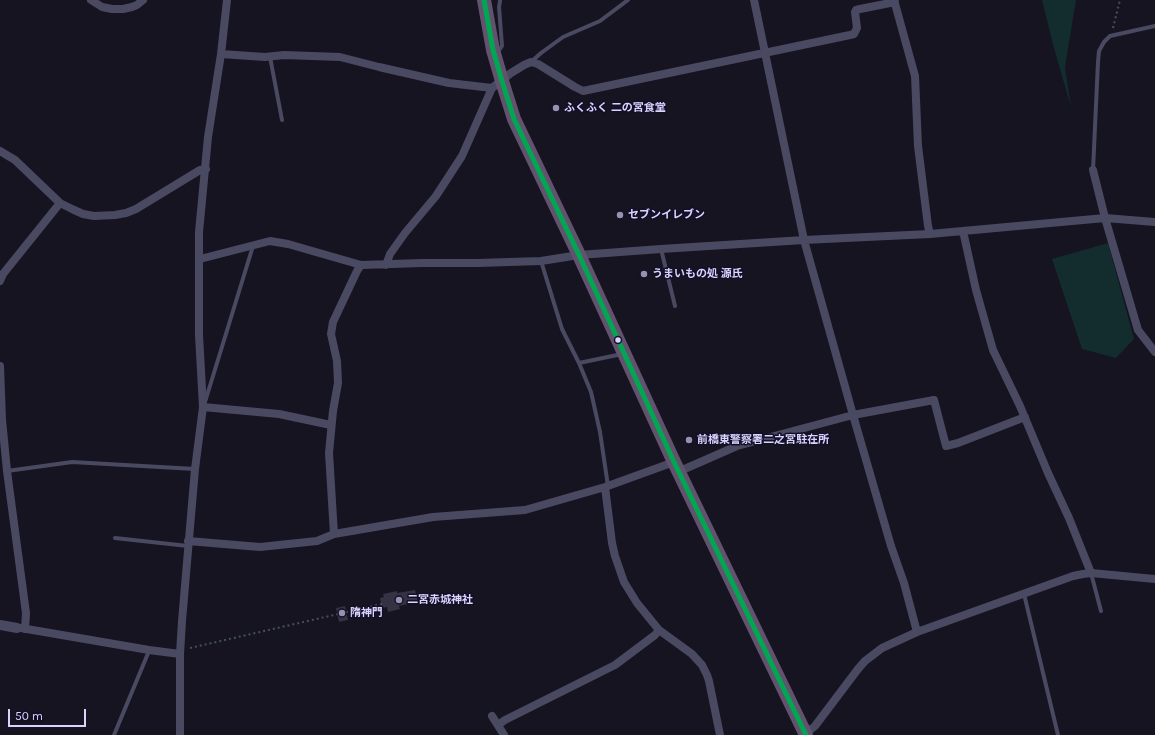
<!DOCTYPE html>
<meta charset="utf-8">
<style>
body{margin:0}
#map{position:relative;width:1155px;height:735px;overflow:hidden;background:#161421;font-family:Karla,sans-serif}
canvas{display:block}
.scale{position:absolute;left:8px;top:709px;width:78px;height:18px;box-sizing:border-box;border:2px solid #d9d4ff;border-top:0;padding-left:5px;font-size:12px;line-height:14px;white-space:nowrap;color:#d9d4ff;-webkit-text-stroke:3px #130f26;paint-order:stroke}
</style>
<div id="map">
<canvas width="1155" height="735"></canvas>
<div class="scale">50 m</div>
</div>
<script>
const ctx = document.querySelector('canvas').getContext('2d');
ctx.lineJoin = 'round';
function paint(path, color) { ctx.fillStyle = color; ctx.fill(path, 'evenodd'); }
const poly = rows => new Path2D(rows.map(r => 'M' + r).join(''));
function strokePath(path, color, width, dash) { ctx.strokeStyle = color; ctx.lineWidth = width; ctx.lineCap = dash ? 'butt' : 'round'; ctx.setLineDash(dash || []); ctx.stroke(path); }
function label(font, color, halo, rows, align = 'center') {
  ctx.font = font + ' Karla,"Noto Sans JP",sans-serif'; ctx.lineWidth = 3; ctx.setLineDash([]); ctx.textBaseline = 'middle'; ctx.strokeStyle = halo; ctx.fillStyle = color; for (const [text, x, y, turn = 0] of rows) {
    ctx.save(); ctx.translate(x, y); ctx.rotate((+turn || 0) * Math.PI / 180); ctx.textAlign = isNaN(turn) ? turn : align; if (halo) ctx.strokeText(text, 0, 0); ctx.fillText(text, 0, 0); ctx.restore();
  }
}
paint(poly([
 [1042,0,1076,0,1065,67,1071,107,1054,48],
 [1108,243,1134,339,1116,358,1082,349,1052,259]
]), '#132c2d');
paint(poly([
 [415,590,418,602,399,606,400,609,388,612,387,607,382,608,380,598,384,597,383,594,397,591,397,593],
 [345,606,348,620,339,622,336,608]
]), '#343243');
strokePath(poly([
 [1113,28,1120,0],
 [190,648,382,604]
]), '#44505f', 2, [2, 3]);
strokePath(poly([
 [496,50,500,49,502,46,499,7,500,1],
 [270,57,282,120],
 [531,62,541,53,563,37,600,21,628,0],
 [1093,170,1098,62,1099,51,1104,42,1110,36,1155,26],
 [661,249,675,306],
 [541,261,562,329,579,363,591,392,600,432,608,486],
 [579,363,622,354],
 [205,402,253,246],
 [7,471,72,462,195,469],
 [115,538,188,546],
 [1091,573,1101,611],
 [1024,594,1058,735],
 [114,735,149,651]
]), '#4a4962', 4);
strokePath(poly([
 [91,0,102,7,112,9,123,9,132,7,137,5,143,0],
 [754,0,804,240,853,415,891,546,904,583,917,632],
 [894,0,915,76,918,146,928,226,930,234],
 [221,54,265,57,284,55,340,57,379,67,449,83,492,88],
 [0,151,15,160,60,203,72,209,83,214,94,216,115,215,126,213,136,209,200,170,206,169],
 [1093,170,1105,218,1138,330,1155,352],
 [963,231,976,290,993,350,1020,406,1048,473,1069,518,1091,573],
 [200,259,270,241,288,244,361,265,422,263,478,263,541,261,579,255,661,249,804,240,930,234,1105,218,1155,222],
 [386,265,390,254,405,233,436,196,462,156,492,88,511,73,524,65,531,62,538,64,575,87,583,91,850,35,854,34,857,28,855,12,856,10,860,9,895,2],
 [0,281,3,274,60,203],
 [0,366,2,420,7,471,26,613,25,629],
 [203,407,279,414,331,425],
 [680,471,737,446,853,415,934,400,946,446,958,443,1025,417],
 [605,487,612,543,615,556,624,582,637,603,659,630,692,654,702,665,707,675,709,681,720,735],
 [334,534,329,453,333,411,338,383,337,361,331,334,333,322,357,271,361,265],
 [188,541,260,547,317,541,334,534,433,517,525,510,605,487,674,462],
 [21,628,149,650,180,654],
 [492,716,504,735],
 [498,725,505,720,615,665,655,635,659,630],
 [180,735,180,654,182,621,195,469,203,407,199,335,199,232,208,137,221,54,227,0],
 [804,735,815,726,858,669,865,661,882,648,917,632,1073,576,1083,574,1091,573,1155,579]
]), '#4a4962', 8);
strokePath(poly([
 [0,625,17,628]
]), '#4a4962', 10);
strokePath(poly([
 [484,0,493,50,502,81,514,119,579,255,674,462,806,735]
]), '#62526e', 14);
strokePath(poly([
 [484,0,493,50,502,81,514,119,579,255,674,462,806,735]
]), '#00a651', 5);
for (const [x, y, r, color] of [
 [556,108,4,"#9591b1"],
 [620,215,4,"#9591b1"],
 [644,274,4,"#9591b1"],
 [618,340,3.5,"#d9d4ff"],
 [689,440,4,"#9591b1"],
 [399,600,4,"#9591b1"],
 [342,613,4,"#9591b1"]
]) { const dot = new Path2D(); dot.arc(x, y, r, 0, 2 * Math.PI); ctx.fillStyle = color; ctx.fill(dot); strokePath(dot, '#130f26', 1.5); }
label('bold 11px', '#d9d4ff', '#130f26', [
 ["ふくふく 二の宮食堂",564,108],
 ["セブンイレブン",628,215],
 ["うまいもの処 源氏",652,274],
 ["前橋東警察署二之宮駐在所",697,440],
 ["二宮赤城神社",407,600],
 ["隋神門",350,613]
], 'left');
</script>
